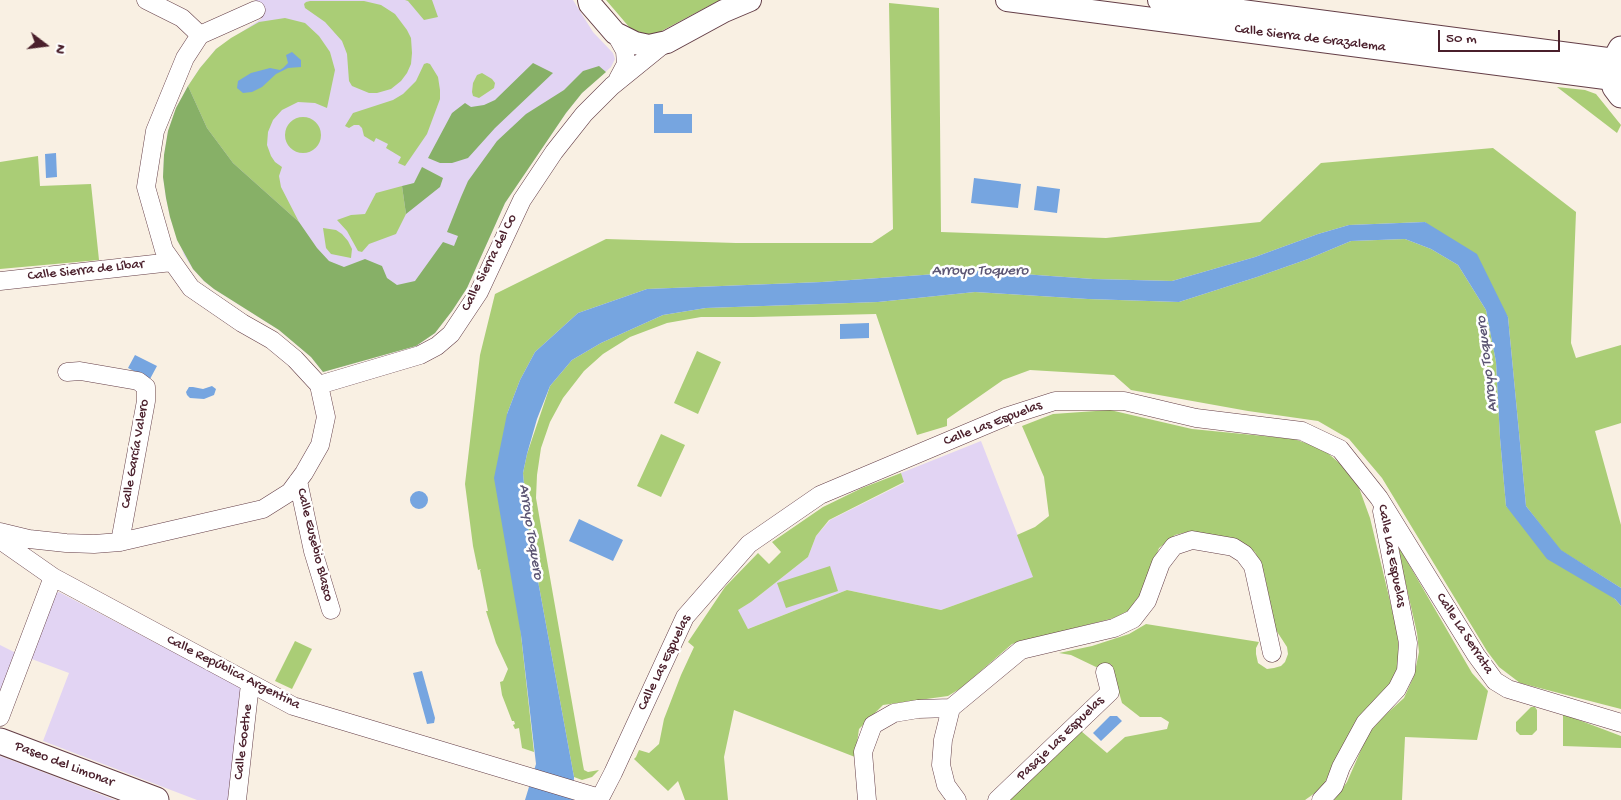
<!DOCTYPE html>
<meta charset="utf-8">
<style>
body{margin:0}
#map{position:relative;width:1621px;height:800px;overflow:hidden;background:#f9f0e3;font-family:"Gochi Hand",sans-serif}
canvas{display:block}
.north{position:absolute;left:20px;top:20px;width:50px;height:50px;-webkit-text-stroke:4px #fff;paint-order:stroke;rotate:105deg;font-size:14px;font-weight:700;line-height:20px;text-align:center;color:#4a1f2b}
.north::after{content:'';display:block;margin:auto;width:18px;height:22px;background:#4a1f2b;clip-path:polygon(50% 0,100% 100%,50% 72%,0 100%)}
.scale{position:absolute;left:1438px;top:30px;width:122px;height:22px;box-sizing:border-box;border:2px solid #4a1f2b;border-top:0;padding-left:6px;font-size:15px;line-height:18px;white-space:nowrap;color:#4a1f2b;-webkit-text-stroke:4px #fff;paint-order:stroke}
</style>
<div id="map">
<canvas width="1621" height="800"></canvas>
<div class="north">N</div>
<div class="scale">50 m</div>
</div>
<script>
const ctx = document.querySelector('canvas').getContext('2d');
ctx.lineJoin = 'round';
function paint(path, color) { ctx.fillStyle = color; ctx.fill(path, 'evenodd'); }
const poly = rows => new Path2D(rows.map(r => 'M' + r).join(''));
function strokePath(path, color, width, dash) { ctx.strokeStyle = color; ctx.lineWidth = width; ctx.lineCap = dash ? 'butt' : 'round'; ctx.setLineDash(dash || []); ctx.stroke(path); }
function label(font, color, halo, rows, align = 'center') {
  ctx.font = font + ' "Gochi Hand",sans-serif'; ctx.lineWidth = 5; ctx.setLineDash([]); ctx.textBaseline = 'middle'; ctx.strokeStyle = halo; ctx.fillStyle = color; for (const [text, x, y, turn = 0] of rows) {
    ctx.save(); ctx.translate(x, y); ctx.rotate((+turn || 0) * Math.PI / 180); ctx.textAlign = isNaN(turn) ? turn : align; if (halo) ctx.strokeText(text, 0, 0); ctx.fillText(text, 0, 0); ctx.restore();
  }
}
paint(poly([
 [255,0,573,0,593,32,613,53,615,59,611,67,582,93,566,113,505,203,467,288,452,311,435,333,416,346,323,372,311,357,279,330,214,289,204,281,193,269,184,255,170,217,166,198,163,177,164,155,168,131,176,108,188,86,200,68,216,49,261,19,263,15],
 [981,441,1034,577,941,610,847,590,748,629,737,610,751,602,808,557,816,536,830,520,904,483,901,473],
 [59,592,240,687,244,694,229,800,197,800,43,741,69,673,29,658,54,594],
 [0,645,16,653,0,697],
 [0,756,48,774,115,800,0,800]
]), '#e2d4f3');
paint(poly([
 [405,0,432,0,438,17,424,20,408,1],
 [606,0,720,0,654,35,644,37,630,28],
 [310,1,364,1,381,5,395,14,407,30,411,38,412,53,411,64,407,73,401,81,391,89,377,93,369,93,352,86,349,81,347,54,342,41,325,22,305,8,304,4,306,2],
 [889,3,939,8,941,232,1106,238,1260,222,1321,163,1493,148,1576,212,1571,343,1576,358,1621,345,1621,423,1595,431,1621,525,1621,588,1560,550,1526,506,1508,317,1425,222,1349,225,1318,234,1255,257,1172,281,1093,279,980,271,822,282,647,289,578,313,535,352,520,380,507,414,521,635,534,752,522,748,519,728,515,729,513,725,515,724,514,721,512,721,502,695,500,682,503,681,508,669,496,643,486,611,488,611,480,570,481,569,478,570,473,546,465,484,480,355,495,294,606,239,736,243,872,243,893,229],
 [285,18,305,23,319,36,330,52,335,70,327,108,315,103,298,102,282,110,273,120,268,132,267,145,271,156,275,162,282,167,279,176,281,187,299,222,233,163,207,128,188,86,200,68,216,49,231,38,259,22],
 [427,63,430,64,438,77,440,90,440,99,427,134,405,166,398,163,401,157,386,148,388,144,376,138,374,142,364,136,362,128,359,125,354,125,349,128,345,126,353,113,393,100,403,94,416,81,424,64],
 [482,73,492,79,495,83,494,88,479,98,473,96,472,92,473,83,477,75],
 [1557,87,1585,90,1596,94,1621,125,1617,133],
 '285 135a18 18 0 1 1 36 0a18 18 0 1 1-36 0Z',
 [38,156,40,186,91,184,99,260,0,269,0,162],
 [402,186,406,214,396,234,369,244,362,252,358,251,347,231,337,220,351,215,365,214,376,193],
 [323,228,336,230,342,234,348,241,352,249,351,258,331,254,326,248],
 [1405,239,1431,249,1458,265,1486,310,1496,362,1500,438,1506,506,1615,599,1621,606,1621,709,1520,683,1499,667,1487,651,1382,478,1349,439,1318,421,1248,411,1131,390,1114,375,1030,370,1003,380,947,419,947,426,917,435,876,314,753,317,701,317,667,323,630,337,603,354,584,371,563,398,550,422,541,448,537,475,536,498,583,765,584,770,588,772,599,770,592,777,582,780,574,777,527,521,523,473,527,454,550,386,572,360,601,343,663,315,706,308,878,302,975,292,1088,299,1179,302,1257,277,1308,259,1351,241],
 [697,351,721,362,698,414,674,403],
 [1110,410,1192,429,1294,439,1323,449,1344,467,1358,485,1370,518,1397,630,1400,661,1390,685,1357,719,1322,788,1305,800,1010,800,1081,731,1107,753,1125,737,1167,729,1169,722,1161,717,1140,717,1122,703,1111,664,1096,667,1071,655,1059,653,1092,646,1129,634,1146,624,1259,642,1256,648,1256,654,1258,663,1267,669,1274,668,1281,666,1285,662,1288,654,1287,647,1276,630,1264,573,1255,552,1235,539,1191,531,1175,535,1159,548,1143,591,1128,611,1114,618,1012,644,961,688,948,696,883,705,859,729,855,757,734,710,724,757,728,800,685,800,678,781,668,791,634,759,636,757,639,750,649,753,659,744,664,719,681,675,694,647,688,642,725,587,758,553,769,564,781,552,772,542,823,507,862,488,901,473,904,482,829,520,816,536,808,557,751,602,738,610,748,629,847,590,941,610,1033,577,1017,535,1035,527,1049,516,1044,477,1022,426,1053,414],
 [661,434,685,445,661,497,637,486],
 [1400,549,1472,673,1488,691,1477,740,1405,737,1402,800,1334,800,1347,782,1368,734,1383,717,1404,698,1414,676,1419,652,1417,633,1398,550],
 [830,566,838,591,786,608,777,583],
 [295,641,312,649,292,689,275,681],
 [1531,707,1535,707,1537,710,1537,730,1532,735,1520,735,1516,731,1516,722],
 [1563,714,1621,736,1621,748,1563,746]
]), '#aacd76');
paint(poly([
 [533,63,553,73,495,128,468,158,452,163,440,163,428,158,452,113,465,103,471,107,484,105,495,100],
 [599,66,606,72,582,93,566,113,505,203,467,288,452,311,435,333,416,346,323,372,311,357,279,330,214,289,204,281,193,269,177,240,170,217,166,198,163,177,164,155,168,131,176,108,188,86,207,128,233,163,299,222,317,248,329,261,344,267,365,259,382,266,387,278,397,285,415,281,443,242,454,246,458,236,447,232,461,197,468,181,497,141,526,114,564,90,583,71],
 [422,167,443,178,440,187,406,214,402,186,414,183]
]), '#87b067');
paint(poly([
 [292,52,301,60,301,67,288,68,276,74,262,87,252,92,243,93,237,88,238,81,251,73,270,68,280,70,283,68,288,63,286,55],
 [654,104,663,104,663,114,692,114,692,133,654,133],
 [56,153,57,177,46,178,45,154],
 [974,178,1021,184,1018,208,971,203],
 [1037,186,1060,189,1057,213,1034,210],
 [1425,222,1477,254,1508,317,1526,506,1561,550,1621,588,1621,606,1615,599,1547,559,1506,506,1500,438,1496,362,1486,310,1458,265,1431,249,1405,239,1351,241,1308,259,1257,277,1179,302,1088,299,975,292,878,302,706,308,663,315,601,343,572,360,550,386,537,419,527,454,523,473,527,521,574,777,573,800,525,800,536,764,521,635,494,478,507,414,520,380,535,352,578,313,647,289,822,282,980,271,1093,279,1172,281,1255,257,1318,234,1349,225],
 [869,323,869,338,840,339,840,324],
 [135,355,157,366,150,379,128,368],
 [212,386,216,389,214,395,204,399,190,398,187,395,186,392,189,387,193,387,203,389],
 '410 500a9 9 0 1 1 18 0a9 9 0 1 1-18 0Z',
 [579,519,623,540,613,561,569,541],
 [422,671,435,718,434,723,427,724,413,673],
 [1110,716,1117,716,1122,721,1101,741,1093,733]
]), '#76a5e0');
const minor = poly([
 [146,0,182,18,200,35],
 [615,33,625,51,626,64,618,79],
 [200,35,256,10],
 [0,281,172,262],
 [67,372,80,371,138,381,146,387,146,401,120,542],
 [319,385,420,355,437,346,451,334,479,292,522,200,554,152,584,114,612,86,665,43],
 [298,481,313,551,331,610],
 [0,532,29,539,66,543,94,544,120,542,263,509,290,492,304,473,320,445,326,417,319,385,295,359,272,340,242,323,191,288,164,250,146,187,155,131,185,58,200,35],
 [0,540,53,577,293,706,600,798],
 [951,708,943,740,941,765,946,785,957,800],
 [0,717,53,577],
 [237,800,250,684],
 [599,800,613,773,685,617,749,544,820,495,1005,417,1055,401,1124,401,1196,418,1302,431,1340,449,1379,498,1476,655,1495,681,1508,689,1621,723],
 [867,800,863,752,873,725,894,713,918,709,951,708,1021,650,1114,628,1133,619,1147,601,1161,563,1174,546,1192,540,1233,547,1244,554,1253,566,1272,653],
 [997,800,1110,692,1105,672],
 [1321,800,1334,786,1341,767,1365,723,1397,689,1406,671,1408,643,1382,511]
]);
const tertiary = poly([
 [589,0,590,4,615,33,635,43,649,46,667,42,724,11,750,0],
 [1007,0,1613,79],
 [1159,0,1615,60]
]);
const secondary = poly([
 [1621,49,1615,60,1612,70,1615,87,1621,95],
 [0,741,156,800]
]);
strokePath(minor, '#643e47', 19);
strokePath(tertiary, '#643e47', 24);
strokePath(secondary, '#643e47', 27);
strokePath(minor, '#fff', 18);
strokePath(tertiary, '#fff', 22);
strokePath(secondary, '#fff', 25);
label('14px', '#4a1f2b', '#fff', [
 ["Calle Sierra de Grazalema",1310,39,7],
 ["Calle Sierra del Co",490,263,-63],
 ["Calle Sierra de Líbar",86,271,-6],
 ["Calle Las Espuelas",993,424,-21],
 ["Calle García Valero",136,454,-80],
 ["Calle Eusebio Blasco",314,545,76],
 ["Calle Las Espuelas",1391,556,79],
 ["Calle La Serrata",1464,634,57],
 ["Calle Las Espuelas",665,663,-64],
 ["Calle República Argentina",233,673,27],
 ["Pasaje Las Espuelas",1061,739,-44],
 ["Calle Goethe",244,742,-83],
 ["Paseo del Limonar",64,765,21]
]);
label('italic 15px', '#5c5573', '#fff', [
 ["Arroyo Toquero",980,272],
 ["Arroyo Toquero",1488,364,-97],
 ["Arroyo Toquero",530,532,81]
]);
</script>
